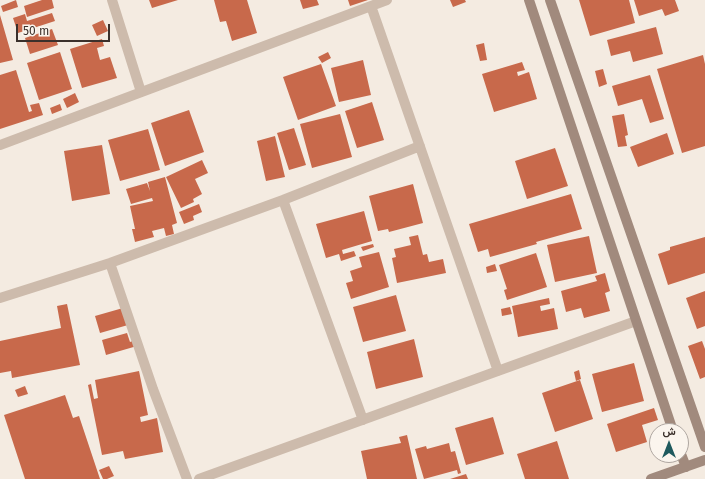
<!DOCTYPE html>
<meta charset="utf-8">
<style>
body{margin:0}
#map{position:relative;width:705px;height:479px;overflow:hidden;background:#f4ebe1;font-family:"Fira Sans",Vazirmatn,sans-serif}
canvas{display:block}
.north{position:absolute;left:649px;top:423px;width:40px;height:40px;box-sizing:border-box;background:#fbf5ee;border:1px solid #aea6a0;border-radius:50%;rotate:0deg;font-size:11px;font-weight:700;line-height:16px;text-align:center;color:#3b302b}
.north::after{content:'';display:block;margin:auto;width:14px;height:18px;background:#1f5a5e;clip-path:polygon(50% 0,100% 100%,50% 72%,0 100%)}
.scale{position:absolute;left:16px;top:24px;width:94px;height:18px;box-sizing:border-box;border:2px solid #3b302b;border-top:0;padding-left:5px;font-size:12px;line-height:14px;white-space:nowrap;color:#3b302b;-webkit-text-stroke:3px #fbf5ee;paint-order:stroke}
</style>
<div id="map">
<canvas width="705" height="479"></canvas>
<div class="north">ش</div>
<div class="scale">50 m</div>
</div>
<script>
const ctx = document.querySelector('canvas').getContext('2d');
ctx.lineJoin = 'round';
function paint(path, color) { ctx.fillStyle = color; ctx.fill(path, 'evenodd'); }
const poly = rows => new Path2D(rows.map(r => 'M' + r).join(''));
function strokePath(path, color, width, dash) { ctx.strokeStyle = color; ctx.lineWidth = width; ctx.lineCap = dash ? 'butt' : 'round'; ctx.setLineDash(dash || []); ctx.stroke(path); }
paint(poly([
 [16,0,18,7,3,12,1,6],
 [42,0,52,0,54,8,27,17,24,6],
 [149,0,178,0,152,8],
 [214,0,247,0,257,33,232,41,226,21,220,22],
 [300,0,317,0,319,5,303,9],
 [348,0,368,0,350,6],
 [450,0,465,0,466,2,453,7],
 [579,0,629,0,635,23,590,36],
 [634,0,675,0,679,11,665,16,662,9,639,16],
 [52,13,55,21,18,33,13,18,25,14,27,21],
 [0,15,13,60,0,63],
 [103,20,108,31,97,36,92,25],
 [656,27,663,54,633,62,630,51,611,56,607,40],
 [52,29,58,45,30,54,25,38],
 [102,39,104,46,97,48,100,60,110,57,117,78,82,88,70,49],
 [484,43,487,60,480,61,476,45],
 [60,52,72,89,39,100,27,63],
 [328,52,331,58,322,63,318,57],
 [703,55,705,64,705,146,682,153,657,69],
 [363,60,371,95,339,102,331,68],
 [522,62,525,70,517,72,518,76,529,72,537,99,494,112,482,74],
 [321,64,336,106,298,120,283,77],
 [603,69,607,84,599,87,595,71],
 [16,70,29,112,32,111,30,105,39,103,43,115,0,129,0,75],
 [650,75,664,119,650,123,642,99,618,106,612,86],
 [75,93,79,102,67,108,63,99],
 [372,102,384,140,357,148,345,111],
 [60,104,62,110,52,114,50,108],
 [189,110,204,152,165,166,151,123],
 [340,114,352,157,312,168,300,124],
 [624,114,628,135,625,136,627,146,618,147,612,116],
 [294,128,306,165,289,170,277,133],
 [148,129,160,170,120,181,108,140],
 [667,133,674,154,638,167,630,147],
 [275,136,285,177,266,181,257,141],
 [102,145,110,194,72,201,64,151],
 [555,148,568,186,527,199,515,161],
 [202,160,208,173,195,179,202,194,193,199,194,202,181,208,166,177],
 [165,177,177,223,172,225,174,234,166,236,164,228,152,231,154,237,135,242,132,229,135,229,130,206,153,201,152,198,131,204,126,189,147,183,150,191,148,182],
 [413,184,423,223,389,232,388,229,378,231,369,196],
 [571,194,582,229,536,242,537,244,490,257,488,249,478,252,469,224],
 [199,204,202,212,193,216,194,220,184,224,179,212],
 [364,211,372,241,342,250,343,254,354,251,356,256,341,261,339,254,326,258,316,224],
 [418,235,423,255,427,254,429,262,443,259,446,273,397,283,392,258,396,257,394,249,411,245,409,237],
 [589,236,597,273,555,282,547,245],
 [705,237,705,273,668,285,658,254,670,250,670,247],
 [373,244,374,247,363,251,361,247],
 [379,252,389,287,351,299,346,283,353,281,350,271,362,267,359,257],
 [536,253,547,287,507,300,504,290,507,289,499,265],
 [495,264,497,271,487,273,486,267],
 [605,273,610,291,605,293,610,311,584,318,581,308,566,312,561,291,597,281,595,276],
 [705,291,705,326,697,329,686,298],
 [396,295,406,331,363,342,353,307],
 [549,298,550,304,540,306,541,311,554,308,558,329,518,337,512,306],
 [67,304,80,365,12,378,11,371,0,373,0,341,61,328,57,306],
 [510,307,512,314,502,316,501,309],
 [123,308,128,325,100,333,95,316],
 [127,333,130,342,135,340,137,346,106,355,102,340],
 [414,339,423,377,376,389,367,352],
 [702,341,705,349,705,377,700,379,688,346],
 [634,363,644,401,602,412,592,374],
 [579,370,581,379,576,381,574,372],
 [139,371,148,415,140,417,141,422,157,418,163,452,125,459,123,451,102,455,88,385,91,384,94,399,98,398,95,380],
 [580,380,593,419,555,432,542,393],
 [25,386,28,394,18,397,15,390],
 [65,395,73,418,79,416,100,479,25,479,4,415],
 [654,408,658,420,642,425,647,442,616,452,607,424],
 [493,417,504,454,466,465,455,428],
 [407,435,417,479,367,479,361,451,401,443,399,437],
 [557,441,569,479,525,479,517,454],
 [449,443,451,452,455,451,461,473,458,474,457,470,424,479,415,449,426,446,427,449],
 [109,466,114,476,107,479,103,479,99,470],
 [466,474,468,479,450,479]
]), '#c8694b');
strokePath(poly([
 [112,0,141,92],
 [371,6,498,371],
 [0,145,387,0],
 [283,200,363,420],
 [110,263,153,389,187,479],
 [0,298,110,263,283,200,420,146],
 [199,479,636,321]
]), '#cdbbac', 10);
strokePath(poly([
 [529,0,673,431],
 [550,0,705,447],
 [681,454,686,467],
 [651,479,705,460]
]), '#a18a7d', 10);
</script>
